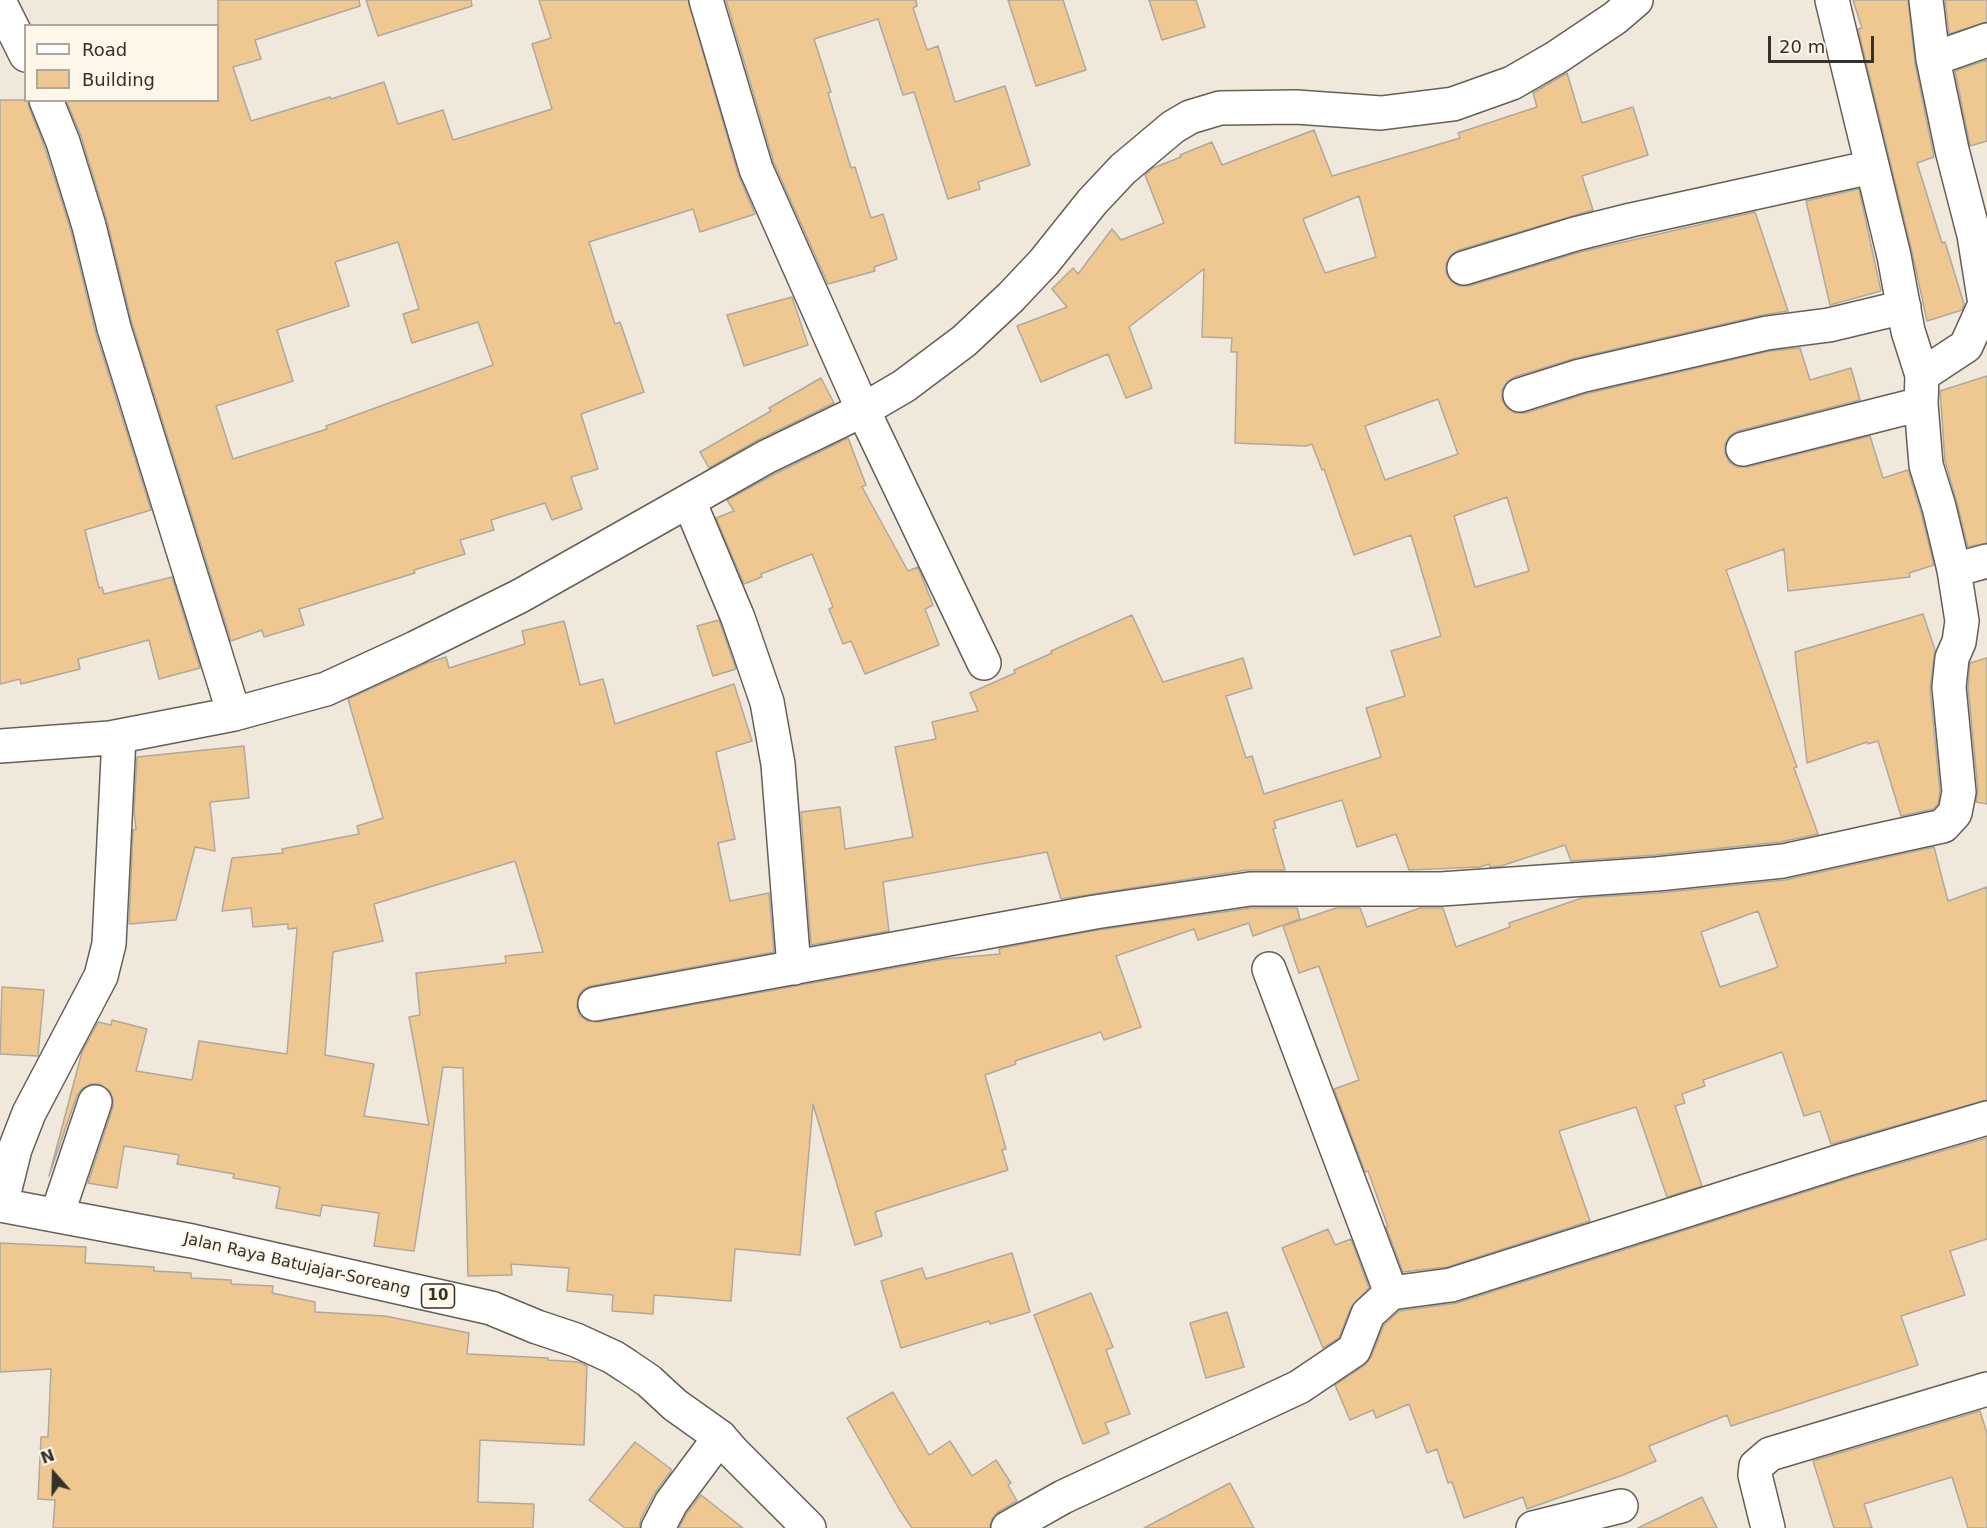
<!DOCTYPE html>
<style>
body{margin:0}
#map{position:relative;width:1987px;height:1528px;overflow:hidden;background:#f1e8dc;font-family:"DejaVu Sans",sans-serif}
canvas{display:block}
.legend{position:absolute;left:24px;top:24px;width:195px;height:78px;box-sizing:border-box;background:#fef6e9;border:2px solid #ada79d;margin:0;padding:8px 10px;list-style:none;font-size:18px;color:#34312c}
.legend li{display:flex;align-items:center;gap:12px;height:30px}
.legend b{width:30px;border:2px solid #ada79d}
.north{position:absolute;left:24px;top:1444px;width:60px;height:60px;-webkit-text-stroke:4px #fef6e9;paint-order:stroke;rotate:340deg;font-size:16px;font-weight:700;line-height:24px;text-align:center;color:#34312c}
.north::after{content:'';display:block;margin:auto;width:21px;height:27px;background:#34312c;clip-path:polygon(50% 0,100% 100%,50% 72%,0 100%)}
.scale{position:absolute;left:1768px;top:36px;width:106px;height:27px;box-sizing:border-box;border:3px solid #34312c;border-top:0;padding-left:8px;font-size:18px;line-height:21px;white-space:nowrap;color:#34312c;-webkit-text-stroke:4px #fef6e9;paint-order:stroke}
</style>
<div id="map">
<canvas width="1987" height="1528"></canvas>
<ul class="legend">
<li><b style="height:8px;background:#fff"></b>Road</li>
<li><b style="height:16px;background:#eec890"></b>Building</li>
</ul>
<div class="north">N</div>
<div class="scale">20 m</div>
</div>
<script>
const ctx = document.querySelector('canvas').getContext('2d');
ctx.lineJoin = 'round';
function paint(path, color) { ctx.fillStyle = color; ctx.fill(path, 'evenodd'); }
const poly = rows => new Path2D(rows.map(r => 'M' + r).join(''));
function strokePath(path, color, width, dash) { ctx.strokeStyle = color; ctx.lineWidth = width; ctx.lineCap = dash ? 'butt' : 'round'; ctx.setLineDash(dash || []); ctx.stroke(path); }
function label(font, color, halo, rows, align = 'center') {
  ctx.font = font + ' "DejaVu Sans",sans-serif'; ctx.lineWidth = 5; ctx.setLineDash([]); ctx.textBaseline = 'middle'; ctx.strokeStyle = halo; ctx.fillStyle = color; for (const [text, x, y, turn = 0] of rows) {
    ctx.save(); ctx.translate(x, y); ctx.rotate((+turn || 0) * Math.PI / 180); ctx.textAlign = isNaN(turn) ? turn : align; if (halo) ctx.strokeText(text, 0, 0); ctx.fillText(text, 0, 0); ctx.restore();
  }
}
const building = poly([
 [218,0,359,0,360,6,255,40,261,59,233,67,251,121,330,97,331,99,384,82,398,124,443,110,453,140,552,109,532,44,551,38,539,0,688,0,738,174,755,214,700,232,693,209,589,242,615,324,620,322,644,392,581,414,598,469,571,477,582,509,552,520,545,503,491,520,494,530,460,540,465,554,414,570,415,573,299,609,304,625,264,637,262,630,231,641,132,323,107,221,81,136,66,100,218,100,218,0],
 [398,242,419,309,403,314,412,343,478,322,493,365,326,426,327,429,233,459,216,406,293,381,277,330,349,306,335,262,398,242],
 [366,0,471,0,472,6,378,36,366,0],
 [726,0,916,0,917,6,913,8,927,50,938,46,955,102,1005,86,1030,165,978,182,980,189,948,199,914,92,903,95,878,19,814,39,831,92,828,93,851,168,855,167,871,218,883,214,897,259,874,267,875,271,828,284,774,163,726,0],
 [1008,0,1063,0,1086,70,1036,86,1008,0],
 [1149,0,1196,0,1205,27,1162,40,1149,0],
 [1853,0,1908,0,1915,63,1934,157,1917,163,1942,243,1945,242,1964,304,1962,310,1927,321,1912,252,1858,29,1862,28,1853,0],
 [1945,0,1987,0,1987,22,1949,34,1945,0],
 [1987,60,1987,141,1970,146,1955,71,1987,60],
 [1567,73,1582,123,1633,107,1648,155,1582,176,1593,210,1459,250,1451,255,1446,264,1446,273,1451,281,1459,286,1469,286,1580,252,1755,212,1788,311,1763,315,1576,358,1514,377,1507,382,1502,390,1502,400,1507,408,1515,413,1526,413,1585,394,1770,351,1800,348,1810,380,1851,368,1860,400,1738,431,1730,436,1725,444,1725,453,1729,462,1737,467,1748,467,1870,436,1883,478,1908,470,1921,512,1934,565,1909,573,1910,577,1788,591,1784,549,1726,570,1797,767,1794,768,1818,834,1780,842,1655,855,1571,861,1565,845,1501,866,1490,867,1489,864,1480,867,1409,870,1396,834,1357,847,1342,800,1274,821,1276,828,1273,829,1285,870,1247,870,1061,899,1047,852,883,882,889,931,811,945,801,812,840,807,845,849,913,837,895,747,936,739,932,722,978,711,970,693,1015,673,1014,670,1052,653,1051,651,1132,615,1163,682,1243,658,1252,688,1226,696,1246,758,1252,756,1264,794,1381,757,1366,708,1405,696,1391,651,1441,636,1411,535,1354,555,1324,469,1322,470,1312,444,1306,446,1235,443,1237,352,1231,352,1232,338,1202,337,1204,269,1129,327,1152,388,1126,398,1108,354,1041,382,1017,326,1067,307,1052,289,1073,268,1078,274,1112,229,1121,240,1164,223,1145,175,1153,168,1181,157,1180,155,1212,142,1222,165,1314,130,1332,176,1460,138,1458,133,1537,107,1533,93,1567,73],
 [1359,196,1376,257,1325,273,1303,219,1359,196],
 [1438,399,1458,454,1385,480,1365,426,1438,399],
 [1507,497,1529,571,1475,587,1454,516,1507,497],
 [0,100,28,100,29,107,45,148,71,231,96,334,151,510,85,530,99,588,102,587,104,594,172,577,200,668,159,679,149,640,78,659,80,669,21,684,20,679,0,684,0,100],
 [1859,189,1881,291,1830,305,1806,201,1859,189],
 [792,297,808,345,744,366,727,315,792,297],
 [1987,376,1987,543,1968,547,1957,503,1945,461,1940,391,1987,376],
 [821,378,834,403,758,440,709,468,700,452,771,411,769,408,821,378],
 [848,438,866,485,862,487,908,571,918,567,922,577,933,605,925,609,939,645,865,674,851,641,843,644,829,609,833,607,812,554,761,574,762,577,744,584,716,518,734,511,727,500,775,474,848,438],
 [1923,614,1935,650,1930,689,1940,791,1938,804,1933,809,1901,816,1878,741,1868,744,1867,742,1807,763,1795,652,1923,614],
 [719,620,736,669,713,676,697,626,719,620],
 [564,621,580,685,603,679,615,724,734,684,752,741,716,752,735,839,718,843,730,901,769,893,774,952,591,986,582,990,578,997,577,1007,580,1016,588,1021,598,1022,944,959,1000,954,999,949,1002,948,1098,930,1251,908,1297,908,1300,919,1253,936,1249,923,1198,940,1194,929,1116,956,1141,1027,1104,1040,1101,1032,1015,1061,1016,1064,985,1075,1006,1149,1002,1150,1008,1170,875,1212,882,1236,855,1245,813,1104,800,1255,735,1249,731,1301,654,1295,653,1314,612,1311,613,1295,567,1291,569,1268,511,1264,512,1275,468,1276,463,1068,443,1067,414,1251,374,1246,379,1213,322,1205,320,1216,276,1208,280,1187,233,1178,234,1174,177,1164,179,1155,124,1146,117,1188,88,1183,113,1107,113,1098,109,1090,100,1084,91,1084,83,1088,77,1095,49,1176,82,1052,98,1022,111,1025,112,1020,147,1029,136,1071,192,1080,199,1041,287,1054,297,928,288,929,288,924,253,927,251,908,222,911,232,858,283,853,282,849,359,834,357,826,383,818,348,699,427,663,446,657,449,668,525,644,522,631,564,621],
 [515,861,543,952,505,956,506,963,416,973,420,1015,409,1017,429,1125,364,1116,374,1064,325,1055,333,952,383,941,374,904,515,861],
 [1987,658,1987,804,1976,802,1978,790,1968,687,1970,663,1987,658],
 [244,746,249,798,210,802,215,851,195,847,176,920,129,924,133,830,136,829,134,812,137,757,244,746],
 [1934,847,1948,901,1987,887,1987,1100,1831,1144,1820,1111,1804,1116,1782,1052,1703,1080,1705,1086,1682,1094,1685,1103,1675,1106,1702,1186,1667,1197,1636,1107,1559,1131,1590,1221,1447,1267,1403,1272,1386,1227,1388,1227,1368,1171,1365,1172,1334,1089,1359,1080,1319,966,1299,973,1283,926,1336,908,1360,908,1367,927,1420,908,1443,908,1456,947,1510,927,1509,923,1582,898,1658,893,1785,880,1934,847],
 [1758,911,1778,967,1720,987,1701,932,1758,911],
 [2,987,44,990,38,1056,0,1054,2,987],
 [1987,1138,1987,1239,1950,1251,1965,1295,1901,1316,1918,1365,1731,1426,1727,1415,1649,1446,1656,1461,1623,1475,1527,1509,1523,1497,1464,1518,1452,1482,1448,1483,1437,1449,1427,1453,1409,1404,1376,1418,1373,1410,1350,1420,1335,1385,1365,1365,1371,1357,1384,1325,1399,1311,1457,1303,1849,1178,1987,1138],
 [1328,1229,1335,1245,1351,1239,1369,1288,1351,1307,1339,1338,1323,1348,1282,1248,1328,1229],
 [0,1243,86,1247,85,1263,154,1267,154,1271,191,1273,191,1278,231,1280,231,1284,273,1286,272,1293,315,1302,315,1312,385,1316,469,1333,467,1354,548,1358,548,1360,579,1362,587,1366,584,1445,480,1440,478,1502,534,1504,533,1528,53,1528,55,1500,38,1499,41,1437,48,1437,51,1369,0,1372,0,1243],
 [1012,1253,1030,1312,990,1324,989,1321,901,1348,881,1281,922,1268,926,1279,1012,1253],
 [1091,1293,1113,1347,1106,1350,1130,1414,1105,1423,1109,1433,1083,1444,1034,1315,1091,1293],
 [1227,1312,1244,1367,1206,1378,1190,1323,1227,1312],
 [893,1392,929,1455,950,1441,972,1476,996,1460,1011,1483,1008,1485,1017,1501,998,1512,992,1519,989,1528,912,1528,899,1509,847,1418,893,1392],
 [1980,1411,1987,1433,1987,1528,1968,1528,1952,1477,1864,1504,1872,1528,1834,1528,1813,1461,1980,1411],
 [635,1442,671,1469,671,1471,654,1494,641,1519,639,1528,625,1528,589,1500,635,1442],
 [1230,1483,1254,1528,1144,1528,1230,1483],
 [701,1495,743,1528,679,1528,687,1513,701,1495],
 [1702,1497,1717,1528,1638,1528,1702,1497]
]);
paint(building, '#eec890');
strokePath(building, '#b0a89d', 1.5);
const minor = poly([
 [706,0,756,169,863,410,984,663],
 [1832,0,1894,256,1908,331,1922,375],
 [1926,0,1933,59],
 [0,3,26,55],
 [46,100,63,142,89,226,114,328,234,714],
 [1464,268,1575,234,1631,220,1872,167],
 [1520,395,1580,376,1767,333,1829,325,1904,307],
 [1743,449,1921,404],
 [689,501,738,618,767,702,778,764,794,968],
 [1954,570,1987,561],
 [0,746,110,738,234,714,326,689,415,648,520,596,766,457,863,410,904,386,964,341,1011,297,1044,262,1092,202,1123,169,1173,127,1190,117,1220,108,1296,107,1381,113,1453,104,1512,83,1557,57,1615,18,1636,0],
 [1269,969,1391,1293],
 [595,1004,1095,912,1250,889,1441,889,1657,874,1783,861,1943,826,1955,813,1959,792,1949,687,1952,658,1959,642,1962,621,1954,570,1939,507,1926,465,1921,404,1922,375,1966,346,1985,304,1974,235,1952,150,1933,59,1987,40],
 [1,1205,15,1149,29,1113,101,976,109,944,119,737],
 [57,1215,95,1102],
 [658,1528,671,1503,720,1437],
 [1008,1528,1063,1497,1299,1387,1354,1350,1368,1314,1391,1293,1451,1285,1844,1160,1987,1118],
 [1533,1528,1621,1506],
 [1768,1528,1755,1475,1756,1466,1770,1454,1987,1389]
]);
const highway = poly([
 [0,1205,192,1241,491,1308,537,1327,576,1340,613,1357,627,1366,649,1381,675,1405,720,1437,734,1453,809,1528]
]);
strokePath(minor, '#665f55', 36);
strokePath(highway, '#665f55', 36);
strokePath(minor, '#fff', 33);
strokePath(highway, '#fff', 33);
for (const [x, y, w] of [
 [438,1296,33]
]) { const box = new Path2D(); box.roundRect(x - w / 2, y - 12, w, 24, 4.5); ctx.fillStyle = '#fef6e9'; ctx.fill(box); strokePath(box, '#34312c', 1.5); }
label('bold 15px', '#34312c', null, [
 ["10",438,1296]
]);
label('16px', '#34312c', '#fef6e9', [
 ["Jalan Raya Batujajar-Soreang",297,1265,13]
]);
</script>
